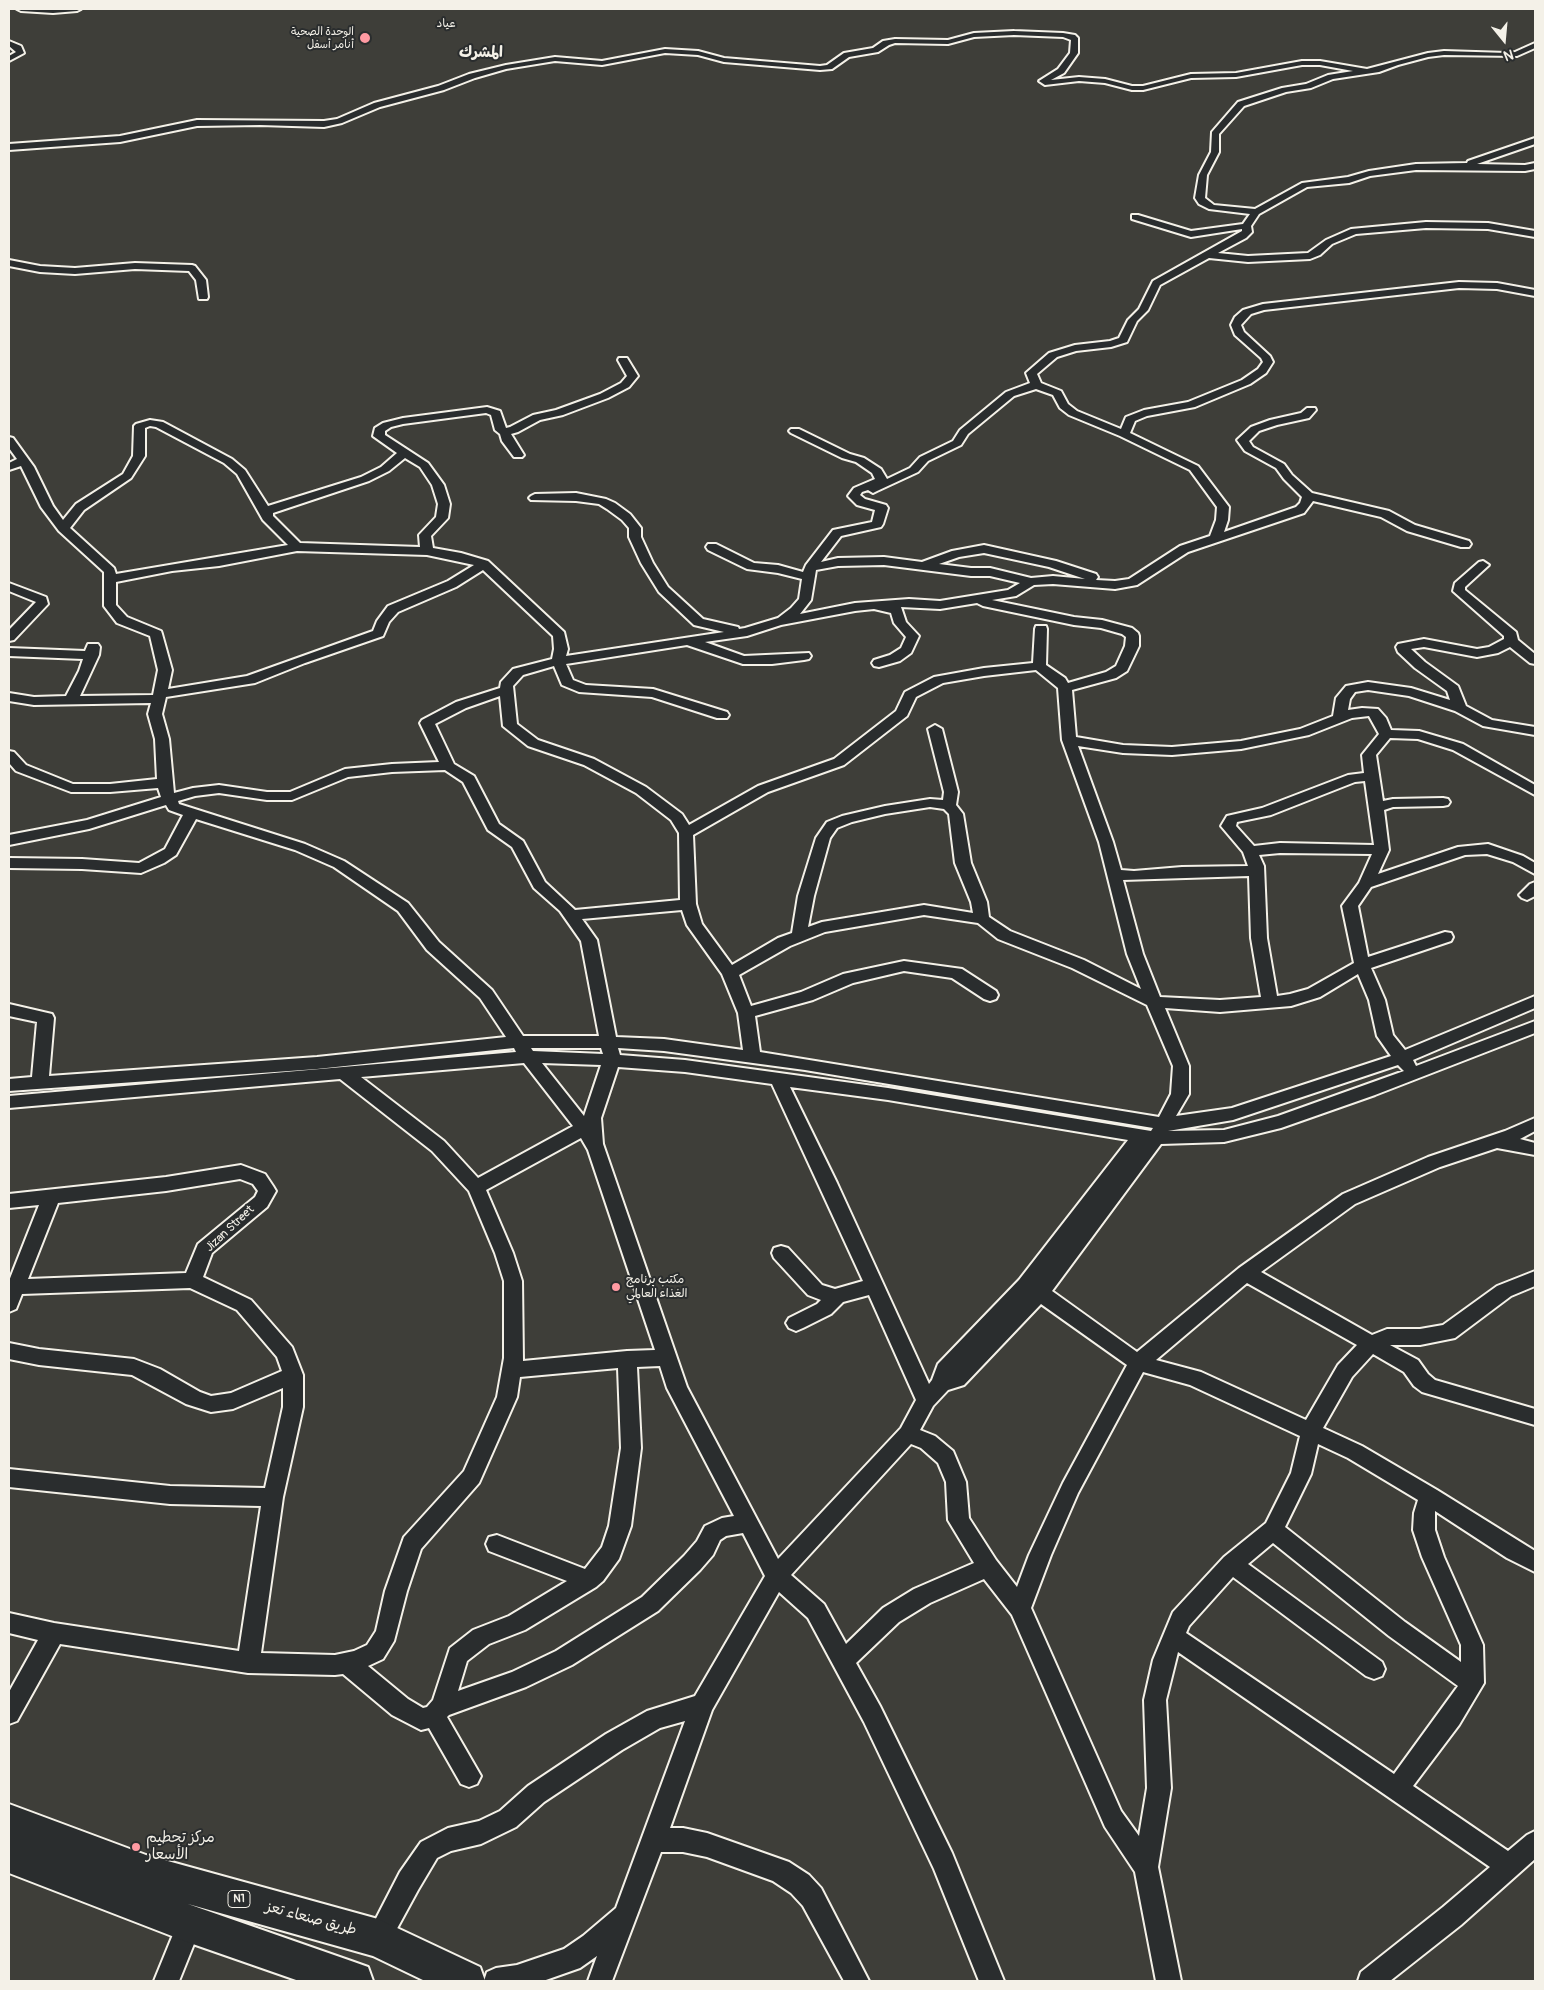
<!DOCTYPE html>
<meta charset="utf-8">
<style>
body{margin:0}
#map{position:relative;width:1544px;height:1990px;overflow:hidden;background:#3e3e39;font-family:Pangolin,sans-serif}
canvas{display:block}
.frame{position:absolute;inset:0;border:10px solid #f4f1e8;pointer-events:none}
.north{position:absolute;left:1479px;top:15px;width:50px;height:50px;-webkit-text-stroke:4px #2a2d2e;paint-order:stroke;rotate:163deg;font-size:14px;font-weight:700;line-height:20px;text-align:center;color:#f4f1e8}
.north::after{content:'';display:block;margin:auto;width:18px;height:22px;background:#f4f1e8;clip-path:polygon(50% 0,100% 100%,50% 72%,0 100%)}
</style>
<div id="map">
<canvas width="1544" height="1990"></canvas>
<div class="frame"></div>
<div class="north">N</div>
</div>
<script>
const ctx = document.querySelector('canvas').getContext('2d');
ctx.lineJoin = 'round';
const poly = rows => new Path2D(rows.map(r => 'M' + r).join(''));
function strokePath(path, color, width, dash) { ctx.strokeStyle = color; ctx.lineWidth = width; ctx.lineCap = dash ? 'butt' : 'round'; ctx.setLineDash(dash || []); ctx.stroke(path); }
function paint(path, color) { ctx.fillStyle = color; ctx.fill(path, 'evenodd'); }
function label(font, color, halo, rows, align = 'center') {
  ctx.font = font + ' Pangolin,"Playpen Sans Arabic",sans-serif'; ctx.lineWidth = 4; ctx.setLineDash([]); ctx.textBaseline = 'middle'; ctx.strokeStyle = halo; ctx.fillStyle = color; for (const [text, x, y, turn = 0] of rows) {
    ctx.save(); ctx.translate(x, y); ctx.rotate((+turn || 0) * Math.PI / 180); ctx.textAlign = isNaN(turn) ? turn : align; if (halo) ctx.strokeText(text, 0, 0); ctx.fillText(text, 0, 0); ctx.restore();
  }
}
const minor = poly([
 [17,9,81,9,77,11,53,13,21,11,17,9],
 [1014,31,1063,33,1075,35,1078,38,1078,53,1064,73,1051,80,1079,77,1105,79,1132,86,1143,86,1191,74,1236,73,1302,61,1320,61,1367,69,1428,53,1444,51,1507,53,1515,52,1535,43,1535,48,1517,56,1444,55,1428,57,1398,65,1379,72,1333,79,1311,88,1286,92,1244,106,1219,134,1219,152,1207,175,1205,198,1214,205,1255,209,1302,183,1348,177,1369,171,1416,164,1467,163,1468,161,1535,138,1535,144,1477,164,1525,165,1535,163,1535,169,1525,171,1416,170,1370,176,1349,183,1307,187,1259,214,1251,226,1252,232,1246,238,1218,253,1248,256,1308,253,1326,240,1351,229,1426,222,1488,223,1535,231,1535,237,1488,229,1426,228,1356,234,1332,244,1320,255,1310,259,1248,262,1209,258,1160,285,1148,310,1137,321,1127,342,1111,347,1076,351,1057,357,1037,374,1041,383,1061,391,1068,404,1077,411,1121,429,1126,417,1144,410,1188,402,1242,380,1258,369,1263,362,1261,358,1235,335,1231,325,1235,317,1243,310,1263,304,1459,282,1497,283,1535,290,1535,296,1497,289,1459,288,1264,310,1251,314,1241,325,1244,332,1270,356,1273,362,1266,373,1250,384,1195,407,1147,416,1135,421,1130,433,1198,466,1229,507,1228,520,1224,532,1296,507,1300,503,1302,497,1284,479,1276,468,1245,451,1237,440,1251,427,1270,420,1301,413,1307,408,1315,408,1316,410,1309,418,1277,425,1259,431,1249,441,1253,447,1284,464,1292,475,1312,493,1389,511,1415,525,1469,541,1471,544,1469,547,1461,547,1407,531,1381,517,1313,501,1304,513,1188,552,1137,585,1115,589,1053,584,1034,585,1016,596,992,600,1074,617,1102,620,1132,628,1138,633,1139,636,1139,646,1127,671,1116,678,1072,690,1076,737,1123,745,1172,747,1241,741,1300,729,1333,716,1336,698,1346,686,1368,682,1411,688,1450,700,1447,691,1415,668,1398,652,1396,647,1398,644,1424,639,1477,649,1489,647,1504,639,1504,636,1453,591,1455,583,1479,562,1483,561,1489,565,1465,587,1465,590,1516,632,1518,640,1535,654,1535,664,1530,663,1510,647,1498,653,1477,657,1424,647,1411,649,1425,662,1458,686,1466,706,1492,720,1535,727,1535,735,1483,726,1455,711,1409,696,1368,690,1355,692,1350,699,1348,710,1362,708,1378,709,1386,718,1391,730,1419,731,1463,744,1535,785,1535,795,1453,750,1418,739,1390,738,1376,755,1383,801,1393,799,1443,798,1448,799,1450,802,1448,805,1443,806,1393,807,1384,810,1389,850,1378,874,1458,847,1488,844,1523,856,1535,863,1535,874,1513,862,1487,854,1465,855,1371,887,1358,906,1368,957,1445,932,1451,933,1453,937,1451,941,1371,968,1385,1000,1393,1035,1405,1050,1535,996,1535,1008,1413,1060,1416,1066,1535,1021,1535,1033,1375,1095,1281,1128,1224,1142,1161,1144,1052,1291,1137,1352,1239,1268,1343,1194,1428,1157,1505,1131,1535,1118,1535,1131,1520,1139,1535,1143,1535,1155,1497,1148,1440,1167,1355,1204,1261,1272,1372,1335,1387,1329,1420,1329,1443,1325,1497,1286,1535,1271,1535,1286,1511,1296,1455,1338,1420,1345,1390,1345,1418,1360,1428,1374,1435,1380,1535,1409,1535,1425,1422,1392,1414,1386,1404,1372,1373,1354,1352,1377,1323,1428,1362,1446,1437,1490,1535,1551,1535,1572,1507,1558,1435,1511,1435,1530,1444,1557,1483,1645,1484,1683,1459,1725,1413,1786,1508,1851,1527,1835,1535,1831,1535,1859,1461,1925,1390,1981,1358,1981,1361,1972,1443,1907,1490,1867,1178,1652,1166,1700,1171,1788,1158,1867,1181,1981,1156,1981,1135,1872,1105,1827,1012,1615,984,1579,930,1603,899,1622,856,1663,880,1706,952,1853,1004,1981,979,1981,934,1869,864,1722,808,1618,779,1592,712,1710,670,1828,683,1828,707,1833,789,1862,809,1875,821,1888,869,1981,844,1981,803,1906,791,1893,773,1881,707,1857,683,1852,661,1852,612,1981,588,1981,597,1956,580,1968,543,1981,484,1981,487,1972,496,1968,517,1965,564,1949,583,1936,616,1908,685,1721,660,1728,622,1750,544,1802,516,1827,481,1844,451,1851,437,1858,418,1890,387,1947,378,1950,369,1947,366,1938,400,1872,421,1842,448,1828,479,1821,500,1811,528,1786,606,1734,647,1711,695,1696,765,1576,743,1533,726,1536,720,1540,713,1555,700,1570,658,1611,572,1665,526,1687,449,1715,447,1717,481,1776,477,1784,469,1787,461,1784,429,1728,421,1730,392,1715,343,1674,335,1675,248,1673,60,1644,17,1721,9,1724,9,1692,38,1640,9,1633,9,1613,54,1623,239,1651,261,1506,170,1504,9,1487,9,1469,170,1486,265,1488,283,1407,283,1388,233,1409,211,1412,186,1404,132,1375,39,1365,9,1359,9,1343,39,1349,134,1359,160,1369,200,1392,211,1396,231,1393,282,1371,277,1357,237,1310,190,1288,22,1294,16,1309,9,1312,9,1281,39,1205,9,1208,9,1194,166,1177,241,1165,265,1174,273,1186,276,1191,267,1207,212,1253,203,1277,251,1300,292,1347,303,1375,303,1407,283,1497,261,1653,335,1655,354,1651,367,1645,376,1631,385,1591,404,1537,464,1471,497,1397,504,1358,504,1281,495,1253,469,1191,432,1151,340,1079,9,1108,9,1096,516,1052,514,1048,317,1069,9,1091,9,1079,32,1077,37,1022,9,1016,9,1004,52,1014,54,1018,49,1076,317,1057,506,1037,480,998,427,950,398,911,334,867,295,850,196,819,176,855,164,863,141,873,82,869,9,868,9,858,82,859,139,863,165,849,183,815,169,810,166,805,89,829,9,845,9,835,87,820,161,797,158,788,110,792,71,792,16,771,9,763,9,751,14,752,26,765,73,784,110,784,157,779,155,739,148,714,151,703,34,705,9,701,9,693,34,697,66,696,79,671,83,659,9,656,9,648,85,651,88,644,98,644,100,647,99,655,80,696,153,695,158,670,150,636,117,623,104,606,104,572,59,531,41,507,21,466,9,470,9,463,17,459,9,448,9,437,13,438,34,467,53,506,63,520,76,504,123,474,133,456,134,426,136,424,150,420,163,422,232,459,245,470,268,506,361,477,381,467,397,453,373,436,375,428,383,423,403,418,487,407,500,411,506,428,510,427,533,415,556,410,600,394,621,383,627,376,618,360,619,358,627,358,638,376,629,387,608,398,563,415,540,420,518,432,511,434,524,455,522,457,514,457,502,441,500,434,495,430,491,415,486,413,403,424,391,427,385,431,385,435,428,463,444,485,450,504,448,518,431,536,433,548,461,553,488,561,564,632,568,649,566,656,724,632,694,625,659,592,641,563,629,537,629,528,622,520,607,509,599,504,576,501,531,500,529,498,531,496,535,494,576,493,606,499,615,503,630,514,641,528,641,537,653,563,668,587,703,619,738,627,739,629,745,628,778,618,791,608,799,599,802,579,778,573,747,569,708,550,706,547,708,544,716,544,754,563,778,565,803,572,806,565,833,530,872,522,875,510,857,505,848,496,854,488,875,479,872,473,856,462,842,458,791,433,789,431,791,429,799,429,850,454,864,458,881,469,887,479,910,468,920,457,953,441,960,430,1006,392,1030,383,1026,373,1049,353,1075,345,1110,341,1119,338,1128,320,1139,309,1153,281,1242,231,1242,229,1191,237,1132,219,1132,215,1138,215,1191,231,1243,224,1250,214,1209,209,1199,204,1195,198,1199,175,1211,152,1212,132,1238,102,1282,88,1306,84,1328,75,1353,71,1320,65,1302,65,1236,77,1191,78,1143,90,1132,90,1105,83,1079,81,1045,85,1039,81,1058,69,1070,53,1071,40,1063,37,1014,35,974,37,948,44,895,43,889,45,878,52,849,57,832,69,820,70,724,62,698,55,665,53,602,65,555,61,506,69,475,78,444,90,380,107,342,123,324,127,260,125,197,126,120,142,9,150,9,144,120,136,197,120,324,121,337,119,374,103,438,86,469,74,506,65,555,57,602,61,665,49,698,51,724,58,820,66,827,65,844,53,873,48,883,41,895,39,948,40,974,33,1014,31],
 [1036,389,1053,395,1060,408,1069,415,1120,436,1190,470,1217,507,1216,520,1210,536,1180,546,1129,579,1115,581,1096,580,1098,577,1096,574,1056,561,984,545,952,551,922,562,884,557,838,558,821,562,841,536,881,527,883,524,888,508,886,505,865,499,860,495,862,492,868,490,873,493,877,491,918,472,928,461,961,445,968,434,1014,396,1036,389],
 [150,426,156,427,224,463,237,474,263,520,288,545,116,574,114,568,70,528,84,510,131,478,145,456,145,428,150,426],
 [405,458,420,467,432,485,438,504,436,517,419,535,420,547,300,543,273,516,273,513,369,481,389,471,405,458],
 [297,551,427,555,474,565,448,581,388,606,377,621,373,631,247,676,168,689,172,670,162,634,161,631,127,617,116,605,116,582,172,571,219,566,297,551],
 [984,553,1049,567,1085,579,1053,576,1031,578,990,568,971,568,939,564,959,557,984,553],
 [884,565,971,576,990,576,1020,583,1008,590,940,601,909,599,855,603,800,614,811,600,816,570,838,566,884,565],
 [483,570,553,636,554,649,552,659,513,669,501,682,500,688,456,702,422,720,420,723,439,762,392,764,345,769,290,792,267,792,219,785,193,788,174,793,169,739,162,714,166,697,255,683,305,663,383,636,389,622,398,612,456,587,483,570],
 [977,603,983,606,1074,625,1101,628,1122,634,1126,637,1125,646,1116,666,1106,672,1068,683,1065,678,1046,665,1047,629,1046,626,1036,626,1035,629,1033,663,984,668,934,677,905,692,896,711,834,759,758,786,689,825,682,814,646,787,594,759,538,740,517,724,513,686,523,675,554,666,562,685,579,692,652,697,717,718,727,718,729,715,727,712,653,689,586,685,573,680,566,664,687,645,743,664,772,664,804,660,809,659,811,656,809,653,744,656,705,642,747,636,781,625,855,611,874,609,891,613,894,623,906,637,901,648,890,655,874,660,872,663,874,666,879,667,900,661,911,653,919,636,906,622,901,607,940,609,977,603],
 [1036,670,1058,688,1062,740,1099,842,1127,954,1141,989,1084,960,1010,931,989,917,987,902,971,863,963,814,956,805,958,792,942,729,935,725,928,729,944,792,943,800,930,799,885,806,842,816,827,822,816,838,798,896,792,933,778,938,732,965,702,924,696,904,693,835,768,792,844,765,907,716,916,697,943,683,984,676,1036,670],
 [500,696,503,726,528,746,584,765,636,793,671,820,679,833,680,900,575,910,545,882,523,841,499,824,474,776,454,764,435,724,466,708,500,696],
 [1369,716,1379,734,1362,755,1364,773,1348,775,1262,808,1227,816,1221,826,1243,852,1248,866,1182,867,1134,871,1121,870,1113,842,1078,746,1123,753,1172,755,1241,749,1309,735,1352,718,1369,716],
 [445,770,463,782,488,830,512,847,534,888,560,911,581,941,599,1036,523,1036,492,990,439,942,408,903,344,861,305,844,179,804,178,801,195,796,219,793,267,800,292,800,348,777,392,772,445,770],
 [1365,781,1374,845,1280,843,1254,846,1236,826,1237,822,1271,815,1355,782,1365,781],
 [930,807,944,809,949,814,955,863,971,902,973,913,924,905,822,922,808,927,814,896,830,838,837,828,852,822,885,814,930,807],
 [1280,853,1372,854,1359,883,1342,906,1354,963,1308,989,1290,994,1277,996,1267,938,1264,866,1259,855,1280,853],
 [1249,876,1251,938,1261,997,1220,1000,1160,997,1143,954,1123,880,1249,876],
 [682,910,687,925,722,974,738,1013,743,1050,664,1039,616,1037,597,940,582,919,682,910],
 [924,915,978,923,998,939,1072,968,1147,1005,1173,1066,1171,1094,1159,1117,760,1052,755,1016,813,1000,853,983,904,971,952,978,984,999,990,1001,996,999,998,995,996,991,962,969,904,961,843,974,801,992,751,1006,739,975,790,946,825,932,924,915],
 [1358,974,1369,1000,1377,1036,1391,1056,1232,1108,1176,1116,1189,1094,1189,1066,1165,1008,1220,1012,1291,1006,1320,997,1358,974],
 [531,1048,601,1048,603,1054,533,1051,531,1048],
 [618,1048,664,1051,805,1070,1153,1128,1151,1131,888,1088,685,1060,620,1055,618,1048],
 [524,1063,573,1126,478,1178,444,1141,361,1077,524,1063],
 [542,1063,601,1065,584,1116,542,1063],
 [1398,1065,1404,1071,1278,1116,1224,1130,1168,1131,1233,1120,1398,1065],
 [618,1067,685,1072,772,1084,863,1281,835,1289,822,1285,788,1248,781,1246,774,1248,772,1253,774,1258,808,1295,821,1300,817,1304,789,1318,786,1323,789,1328,796,1331,803,1328,831,1314,843,1302,869,1295,916,1400,901,1428,778,1559,687,1387,603,1144,601,1118,618,1067],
 [790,1087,888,1100,1128,1140,1019,1280,938,1364,932,1380,929,1384,837,1183,790,1087],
 [581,1138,588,1150,655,1350,627,1351,523,1361,522,1281,513,1253,486,1190,581,1138],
 [240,1179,253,1184,258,1191,255,1197,198,1244,186,1273,28,1279,58,1203,166,1191,240,1179],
 [1247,1283,1357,1345,1338,1365,1306,1420,1201,1372,1156,1360,1247,1283],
 [1041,1304,1127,1365,1063,1483,1029,1555,1017,1587,996,1560,969,1518,966,1482,953,1451,935,1436,920,1430,933,1406,948,1390,964,1385,1041,1304],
 [660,1366,667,1388,734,1516,722,1518,705,1526,697,1541,684,1556,642,1597,556,1651,512,1672,458,1691,467,1661,489,1644,525,1630,596,1587,603,1581,619,1559,631,1526,641,1448,637,1367,660,1366],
 [618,1368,621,1448,609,1526,602,1547,585,1569,497,1535,489,1537,486,1544,489,1551,567,1581,509,1616,473,1630,450,1648,433,1700,427,1707,423,1708,408,1699,368,1666,383,1659,394,1641,407,1591,421,1549,479,1483,517,1397,520,1377,618,1368],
 [1143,1372,1190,1385,1300,1436,1291,1473,1266,1523,1224,1557,1173,1612,1153,1660,1144,1700,1147,1788,1139,1836,1121,1811,1031,1608,1051,1555,1078,1493,1143,1372],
 [911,1444,921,1448,938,1463,946,1482,948,1520,974,1563,914,1589,883,1608,846,1644,824,1604,791,1575,911,1444],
 [1318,1444,1348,1458,1418,1500,1414,1513,1413,1530,1422,1557,1461,1645,1461,1662,1405,1622,1285,1527,1311,1474,1318,1444],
 [1273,1543,1389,1636,1458,1686,1394,1774,1186,1633,1189,1626,1233,1577,1366,1676,1374,1679,1382,1676,1385,1669,1382,1662,1248,1564,1273,1543],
 [9,41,21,46,24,53,9,61,9,56,16,52,9,46,9,41],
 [9,260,40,266,75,268,135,263,192,265,195,266,206,280,208,297,207,299,199,299,196,280,189,271,135,269,75,274,40,272,9,266,9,260],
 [9,583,46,597,48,604,14,640,9,641,9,630,36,602,9,591,9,583],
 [1535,882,1535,896,1527,900,1522,898,1519,895,1530,884,1535,882],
 [190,1912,199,1915,202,1924,179,1981,154,1981,181,1915,190,1912]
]);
const highway = poly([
 [9,1804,146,1855,378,1919,480,1967,485,1981,425,1981,373,1956,188,1904,354,1962,368,1967,373,1981,299,1981,190,1943,9,1873,9,1804]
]);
strokePath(minor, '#f4f1e8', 4);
strokePath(highway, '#f4f1e8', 4);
paint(minor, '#2a2d2e');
paint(highway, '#2a2d2e');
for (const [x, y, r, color] of [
 [365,38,6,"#ff9aa2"],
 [616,1287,5,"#ff9aa2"],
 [136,1847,5,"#ff9aa2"]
]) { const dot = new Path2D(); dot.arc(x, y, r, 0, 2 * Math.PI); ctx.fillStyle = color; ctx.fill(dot); strokePath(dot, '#2a2d2e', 2); }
label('11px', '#f4f1e8', '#2a2d2e', [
 ["الوحدة الصحية",354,32],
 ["أنامر أسفل",354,45]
], 'right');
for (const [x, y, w] of [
 [239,1899,22]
]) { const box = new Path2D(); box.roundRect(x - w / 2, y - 8.5, w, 17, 4); ctx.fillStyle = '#2a2d2e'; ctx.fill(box); strokePath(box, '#f4f1e8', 1); }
label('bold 11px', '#f4f1e8', null, [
 ["N1",239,1899]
]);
label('12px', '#f4f1e8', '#2a2d2e', [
 ["عياد",446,24]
]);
label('12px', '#f4f1e8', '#2a2d2e', [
 ["Jizan Street",230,1229,-43]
]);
label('12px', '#f4f1e8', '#2a2d2e', [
 ["مكتب برنامج",626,1280],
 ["الغذاء العالمي",626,1294]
], 'left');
label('bold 15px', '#f4f1e8', '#2a2d2e', [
 ["المشرك",481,53]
]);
label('15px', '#f4f1e8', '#2a2d2e', [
 ["مركز تحطيم",146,1838],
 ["الأسعار",146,1855]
], 'left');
label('15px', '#f4f1e8', '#2a2d2e', [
 ["طريق صنعاء تعز",311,1919,15]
]);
</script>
